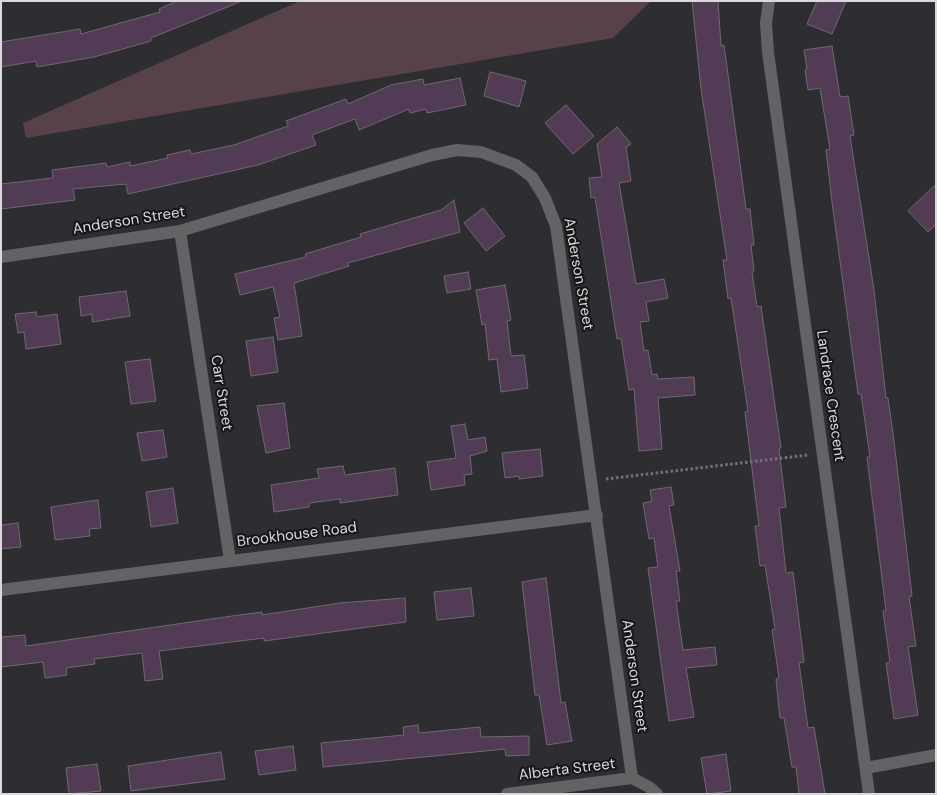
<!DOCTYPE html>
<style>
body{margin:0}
#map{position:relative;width:937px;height:795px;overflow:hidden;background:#2e2d32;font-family:"DM Sans",sans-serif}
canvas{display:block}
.frame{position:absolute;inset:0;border:2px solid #dad9dc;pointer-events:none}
</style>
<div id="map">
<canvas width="937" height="795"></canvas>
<div class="frame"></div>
</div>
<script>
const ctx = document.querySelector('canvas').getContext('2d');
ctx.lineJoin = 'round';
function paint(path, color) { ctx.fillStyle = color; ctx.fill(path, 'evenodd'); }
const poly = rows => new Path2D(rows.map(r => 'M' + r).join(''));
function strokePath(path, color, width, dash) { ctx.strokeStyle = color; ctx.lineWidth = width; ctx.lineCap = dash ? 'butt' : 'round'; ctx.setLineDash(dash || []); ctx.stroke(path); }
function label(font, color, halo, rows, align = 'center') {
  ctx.font = font + ' "DM Sans",sans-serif'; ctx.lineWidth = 4; ctx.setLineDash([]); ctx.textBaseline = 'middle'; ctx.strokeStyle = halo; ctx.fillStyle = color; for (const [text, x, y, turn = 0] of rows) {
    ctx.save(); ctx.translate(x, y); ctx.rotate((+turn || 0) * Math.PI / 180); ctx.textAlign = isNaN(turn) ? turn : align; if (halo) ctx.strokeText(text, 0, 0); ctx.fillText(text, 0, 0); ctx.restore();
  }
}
paint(poly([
 [300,1,651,1,613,38,26,138,23,123]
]), '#58424a');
const building = poly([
 [177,1,242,1,151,38,151,41,94,57,37,67,36,61,1,67,1,42,80,29,81,34,160,12,159,9,177,1],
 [692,1,718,1,721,46,724,45,746,209,750,209,754,245,751,245,754,271,752,272,757,307,761,306,781,448,779,449,786,507,779,508,786,573,793,572,804,662,799,663,808,728,814,727,825,794,799,794,796,767,792,767,784,718,780,718,776,679,779,678,772,630,775,629,765,565,760,566,755,526,759,526,745,412,748,411,731,298,728,299,723,260,727,260,701,89,692,1],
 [817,1,846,1,832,34,807,24,817,1],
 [832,46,840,97,848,96,854,135,850,136,874,290,886,398,888,398,894,441,912,596,909,597,916,646,908,647,918,715,894,719,886,663,890,662,883,611,886,611,867,457,870,457,861,394,858,394,832,202,826,150,830,149,820,88,808,90,805,70,807,69,804,50,832,46],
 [490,72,526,81,519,107,484,96,490,72],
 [460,78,466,105,427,113,426,109,410,113,409,109,359,130,355,119,312,135,316,145,258,165,128,194,126,184,73,189,75,200,1,209,1,184,53,178,52,170,106,163,107,167,130,162,130,166,168,158,167,155,190,150,191,154,234,145,288,126,286,121,346,99,348,104,391,85,423,79,424,85,460,78],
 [566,105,594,136,573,154,545,123,566,105],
 [617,127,631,144,626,147,631,181,619,183,636,284,664,279,668,298,646,302,649,321,640,322,644,351,648,350,652,375,657,374,658,379,694,377,695,395,658,398,662,449,639,451,634,389,629,390,621,338,617,339,595,197,591,198,589,178,602,177,597,144,617,127],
 [936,184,936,224,928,232,908,211,936,184],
 [454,200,460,232,348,263,349,266,294,283,302,336,278,340,274,318,280,317,273,287,240,295,235,274,306,257,305,254,361,237,360,234,441,210,454,200],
 [483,208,505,236,486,251,464,223,483,208],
 [468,272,471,289,447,293,444,276,468,272],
 [505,285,511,320,507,321,511,356,524,355,528,388,501,392,497,359,489,360,485,324,482,325,476,290,505,285],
 [126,291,130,316,92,322,92,314,81,316,79,297,126,291],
 [36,312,37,317,57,314,61,344,26,349,24,332,18,333,15,314,36,312],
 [273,337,278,372,251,376,246,341,273,337],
 [150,359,156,401,131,404,125,362,150,359],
 [284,403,290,448,266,453,257,406,284,403],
 [465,424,468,440,485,437,487,451,470,456,472,474,464,475,465,485,431,490,427,462,456,458,451,426,465,424],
 [163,430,167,457,142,461,137,433,163,430],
 [540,449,543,476,519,479,519,476,505,478,502,453,540,449],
 [343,466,345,475,395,468,398,495,340,503,340,499,309,503,309,507,274,512,271,485,319,478,317,469,343,466],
 [671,487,674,505,669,506,680,571,676,571,680,601,676,601,683,650,715,647,717,665,686,668,694,717,669,721,648,568,658,567,654,538,649,539,643,503,652,501,650,490,671,487],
 [173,488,178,523,151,527,146,492,173,488],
 [98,500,101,528,89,529,90,536,55,540,51,507,98,500],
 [18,523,21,547,1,549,1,525,18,523],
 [546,578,561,703,565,702,572,741,547,745,539,695,535,695,522,582,546,578],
 [471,588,474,616,437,620,434,592,471,588],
 [405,598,406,622,264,641,264,638,159,651,163,679,145,681,142,653,94,659,95,664,66,668,67,675,45,678,43,662,1,667,1,637,25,635,26,646,232,616,262,612,262,615,340,603,405,598],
 [418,725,419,733,480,727,481,737,529,736,529,755,506,756,505,749,323,767,321,743,404,735,403,727,418,725],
 [293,746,296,770,259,775,255,751,293,746],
 [221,752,225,779,131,791,128,766,221,752],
 [726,754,731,791,707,794,701,758,726,754],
 [97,764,101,791,69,794,66,768,97,764]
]);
paint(building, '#523b55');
strokePath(building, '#6e6a6e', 1);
strokePath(poly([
 [606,479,808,455]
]), '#727175', 3, [2.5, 2.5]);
strokePath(poly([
 [769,1,766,23,768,52,869,794],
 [180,231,230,560],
 [1,257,180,231,432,155,457,150,481,152,516,165,532,177,545,198,556,226,632,778,649,787,657,794],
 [1,590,597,515],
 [866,768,936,755],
 [507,794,632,778]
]), '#626365', 12);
label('15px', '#dad9dc', '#161618', [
 ["Anderson Street",129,221,-9],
 ["Anderson Street",578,274,80],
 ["Carr Street",221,393,81],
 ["Landrace Crescent",830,396,82],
 ["Brookhouse Road",297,535,-7],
 ["Anderson Street",634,676,82],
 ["Alberta Street",567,770,-7]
]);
</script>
